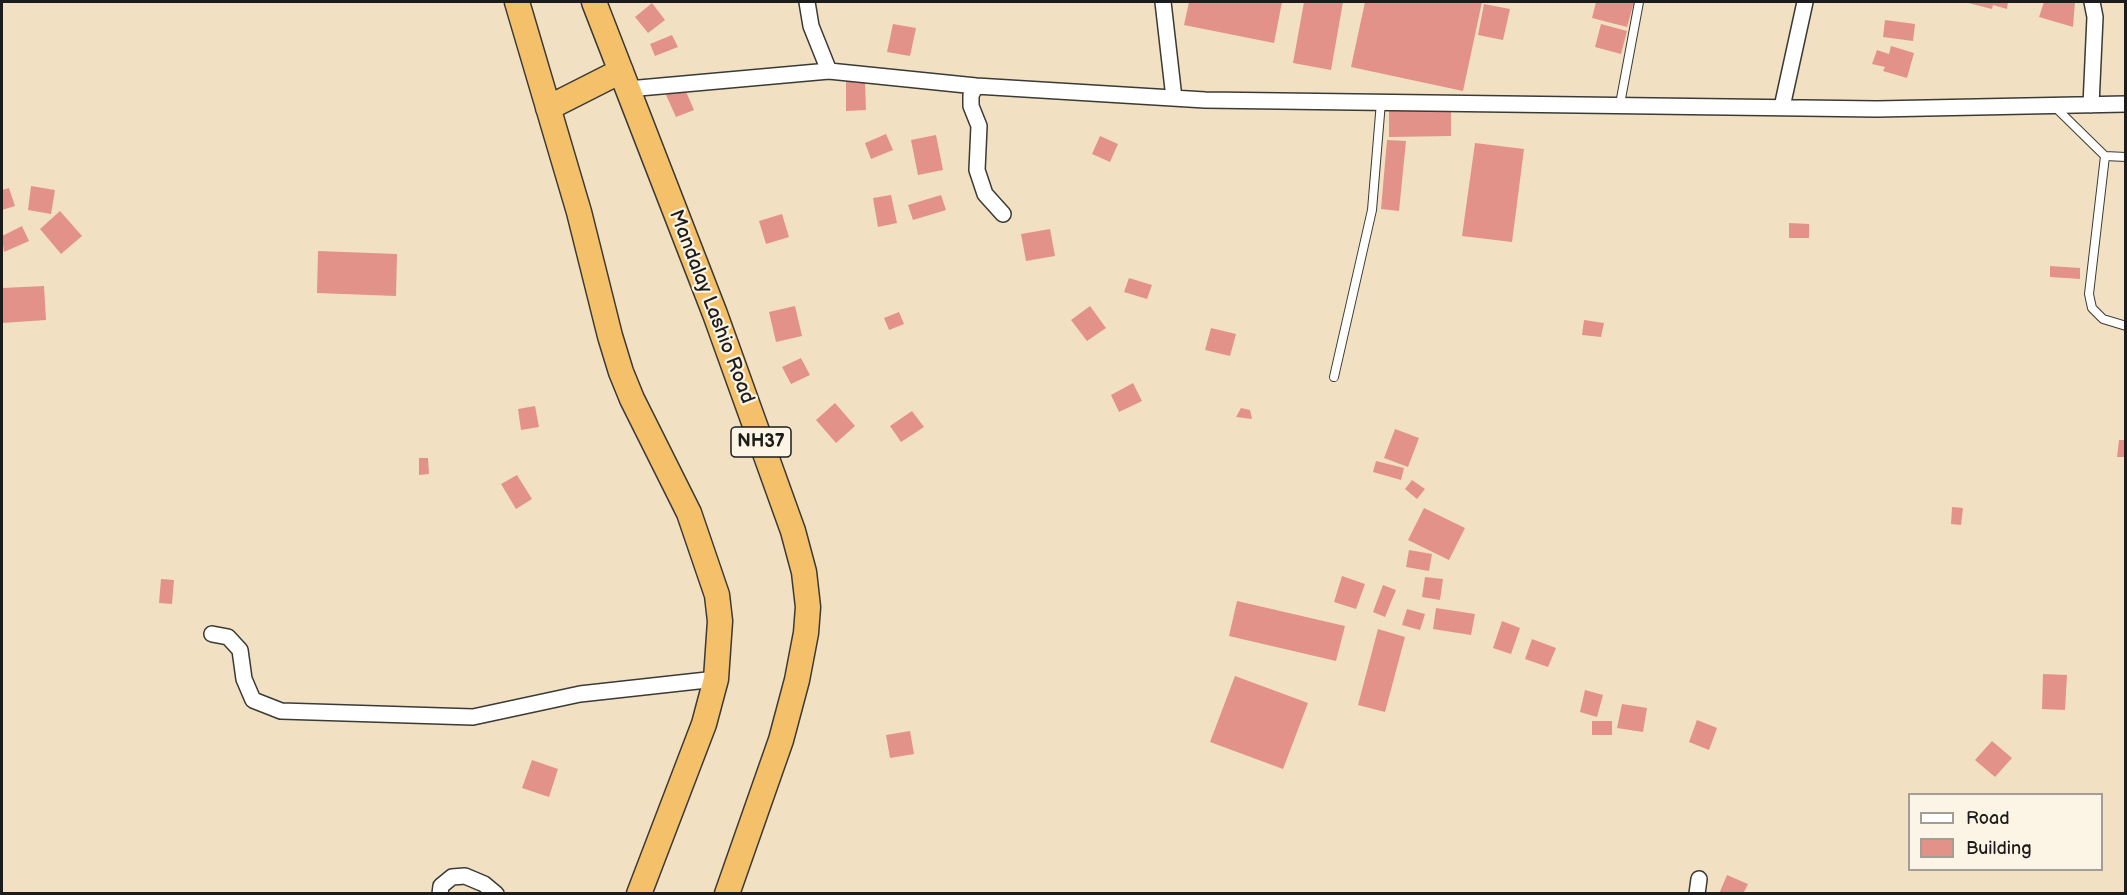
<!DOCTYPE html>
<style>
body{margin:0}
#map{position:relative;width:2127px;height:895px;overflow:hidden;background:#f1e1c2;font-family:"Balsamiq Sans",sans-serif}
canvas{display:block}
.frame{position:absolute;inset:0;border:3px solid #1c1c1c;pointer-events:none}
.legend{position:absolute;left:1908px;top:793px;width:195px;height:78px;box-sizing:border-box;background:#fcf5e5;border:2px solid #a29e95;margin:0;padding:8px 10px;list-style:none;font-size:18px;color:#1c1c1c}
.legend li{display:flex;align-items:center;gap:12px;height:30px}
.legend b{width:30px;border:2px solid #a29e95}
</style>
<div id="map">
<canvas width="2127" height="895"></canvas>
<div class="frame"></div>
<ul class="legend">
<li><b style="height:8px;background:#fff"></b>Road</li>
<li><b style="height:16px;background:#e3928a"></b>Building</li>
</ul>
</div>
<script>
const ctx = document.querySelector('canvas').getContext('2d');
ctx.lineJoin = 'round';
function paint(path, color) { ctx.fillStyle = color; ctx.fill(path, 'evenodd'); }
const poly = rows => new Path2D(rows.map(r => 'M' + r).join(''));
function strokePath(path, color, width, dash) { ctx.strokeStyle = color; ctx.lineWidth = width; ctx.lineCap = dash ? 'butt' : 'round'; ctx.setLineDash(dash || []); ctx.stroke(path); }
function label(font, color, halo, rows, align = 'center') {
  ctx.font = font + ' "Balsamiq Sans",sans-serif'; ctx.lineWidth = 4.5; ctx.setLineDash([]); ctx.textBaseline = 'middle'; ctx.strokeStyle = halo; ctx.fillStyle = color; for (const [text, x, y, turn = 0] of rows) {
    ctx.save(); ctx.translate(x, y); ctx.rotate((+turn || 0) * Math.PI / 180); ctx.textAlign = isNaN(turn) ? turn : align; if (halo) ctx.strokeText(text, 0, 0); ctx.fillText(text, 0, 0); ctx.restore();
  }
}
paint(poly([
 [1189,2,1282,2,1274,43,1184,25],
 [1304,2,1343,2,1331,70,1293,63],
 [1365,2,1482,2,1463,91,1351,67],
 [1596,2,1634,2,1627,27,1592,18],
 [1964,2,2008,2,2007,9,1993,5,1992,9],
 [2044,2,2075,2,2073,27,2039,17],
 [652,3,665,20,648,33,635,17],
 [1484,4,1510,9,1503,40,1478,35],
 [1885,20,1915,24,1913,41,1883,37],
 [893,24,916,28,910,56,887,52],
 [1601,24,1627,31,1621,54,1595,47],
 [672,35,678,47,655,56,650,44],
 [1891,46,1914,53,1907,78,1883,71,1885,67,1872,64,1877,50,1889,54],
 [846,82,865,82,866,110,846,111],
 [684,87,694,110,676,117,666,95],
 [1451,105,1451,136,1389,137,1389,106],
 [886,134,893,150,871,159,865,143],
 [936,135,943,170,918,175,911,140],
 [1100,136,1118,144,1110,162,1092,154],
 [1387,140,1406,141,1399,211,1381,209],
 [1475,143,1524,149,1512,242,1462,236],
 [31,186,55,190,51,214,28,210],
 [9,188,15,206,2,210,2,190],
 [891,195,897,223,878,227,873,198],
 [941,195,946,210,913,220,908,205],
 [60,211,82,236,61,254,40,229],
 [782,214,789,237,766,244,759,221],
 [1789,223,1809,224,1809,238,1789,238],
 [22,226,29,241,4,252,2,236],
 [1050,229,1055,256,1026,261,1021,234],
 [318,251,397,254,396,296,317,293],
 [2050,266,2080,268,2080,279,2050,277],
 [1129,278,1152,285,1147,299,1124,292],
 [44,286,46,320,2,323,2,288],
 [795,306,802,336,776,342,769,312],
 [1090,306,1106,328,1087,341,1071,320],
 [899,312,904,324,889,330,884,318],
 [1584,320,1604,323,1601,337,1582,335],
 [1211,328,1236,334,1230,356,1205,350],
 [801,358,810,375,791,384,782,367],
 [1133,383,1142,401,1119,412,1111,395],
 [835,403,855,426,836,443,816,420],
 [535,406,539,427,521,430,518,409],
 [1241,408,1250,410,1252,419,1236,417],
 [912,411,924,427,901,442,890,426],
 [1395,429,1419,438,1408,467,1384,458],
 [2119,440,2126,440,2126,457,2117,457],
 [419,458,428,458,429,474,419,475],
 [1376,461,1404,468,1401,480,1373,472],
 [517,475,532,499,516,509,501,484],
 [1412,480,1425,489,1417,499,1405,489],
 [1952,507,1963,508,1961,525,1951,524],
 [1424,508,1465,528,1449,560,1408,540],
 [1409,550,1432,554,1429,571,1406,567],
 [1342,576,1365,584,1356,609,1334,602],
 [1425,577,1443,579,1440,600,1422,597],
 [161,579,174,580,172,604,159,603],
 [1383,585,1396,590,1385,617,1373,612],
 [1237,601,1345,626,1336,661,1229,636],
 [1436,608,1475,614,1471,635,1433,629],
 [1407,609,1425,614,1420,630,1402,625],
 [1502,621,1520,628,1511,654,1493,648],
 [1378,629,1405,637,1385,712,1358,705],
 [1532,639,1556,648,1548,667,1525,659],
 [2043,674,2067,675,2065,710,2042,709],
 [1235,676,1308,703,1283,769,1210,742],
 [1585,690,1603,695,1597,717,1580,712],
 [1622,704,1647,708,1643,732,1617,728],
 [1697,720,1717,728,1709,750,1689,742],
 [1592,721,1612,721,1612,735,1592,735],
 [910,731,914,754,890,758,886,735],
 [1992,741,2012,758,1995,777,1975,760],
 [532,760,558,769,549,797,522,788],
 [1727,875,1748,884,1743,894,1719,894]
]), '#e3928a');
const service = poly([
 [1620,104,1639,2],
 [2055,107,2105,156,2126,157],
 [2105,156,2089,294,2092,308,2103,319,2126,326],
 [1334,377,1372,210,1381,102]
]);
const minor = poly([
 [807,2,811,26,829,71],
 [1163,2,1174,98],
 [976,86,971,95,971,106,979,126,977,170,985,194,1003,214],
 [628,89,829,71,976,86,1205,100,1877,109,2126,104],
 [2091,105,2095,17,2092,2],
 [1782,107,1805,2],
 [212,634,228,637,240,650,244,679,253,700,281,711,473,717,580,694,716,679],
 [440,894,441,886,452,877,465,876,484,884,496,894],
 [1697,894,1699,879]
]);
const trunk = poly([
 [517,2,579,212,610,336,621,372,632,399,689,513,717,595,720,621,716,679,704,724,639,894],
 [594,2,715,314,793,531,804,572,808,607,806,633,797,680,781,740,727,894],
 [548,108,621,71]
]);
strokePath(service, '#3c3a35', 10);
strokePath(minor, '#3c3a35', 18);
strokePath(trunk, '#3c3a35', 27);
strokePath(service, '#fff', 8);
strokePath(minor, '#fff', 15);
strokePath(trunk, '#f4c16a', 24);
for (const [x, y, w] of [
 [761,442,60]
]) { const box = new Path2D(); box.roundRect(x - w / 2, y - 15, w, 30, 4.5); ctx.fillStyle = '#fcf5e5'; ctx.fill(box); strokePath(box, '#1c1c1c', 1.5); }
label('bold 18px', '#1c1c1c', null, [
 ["NH37",761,442]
]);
label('20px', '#1c1c1c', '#fcf5e5', [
 ["Mandalay Lashio Road",711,307,69]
]);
</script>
